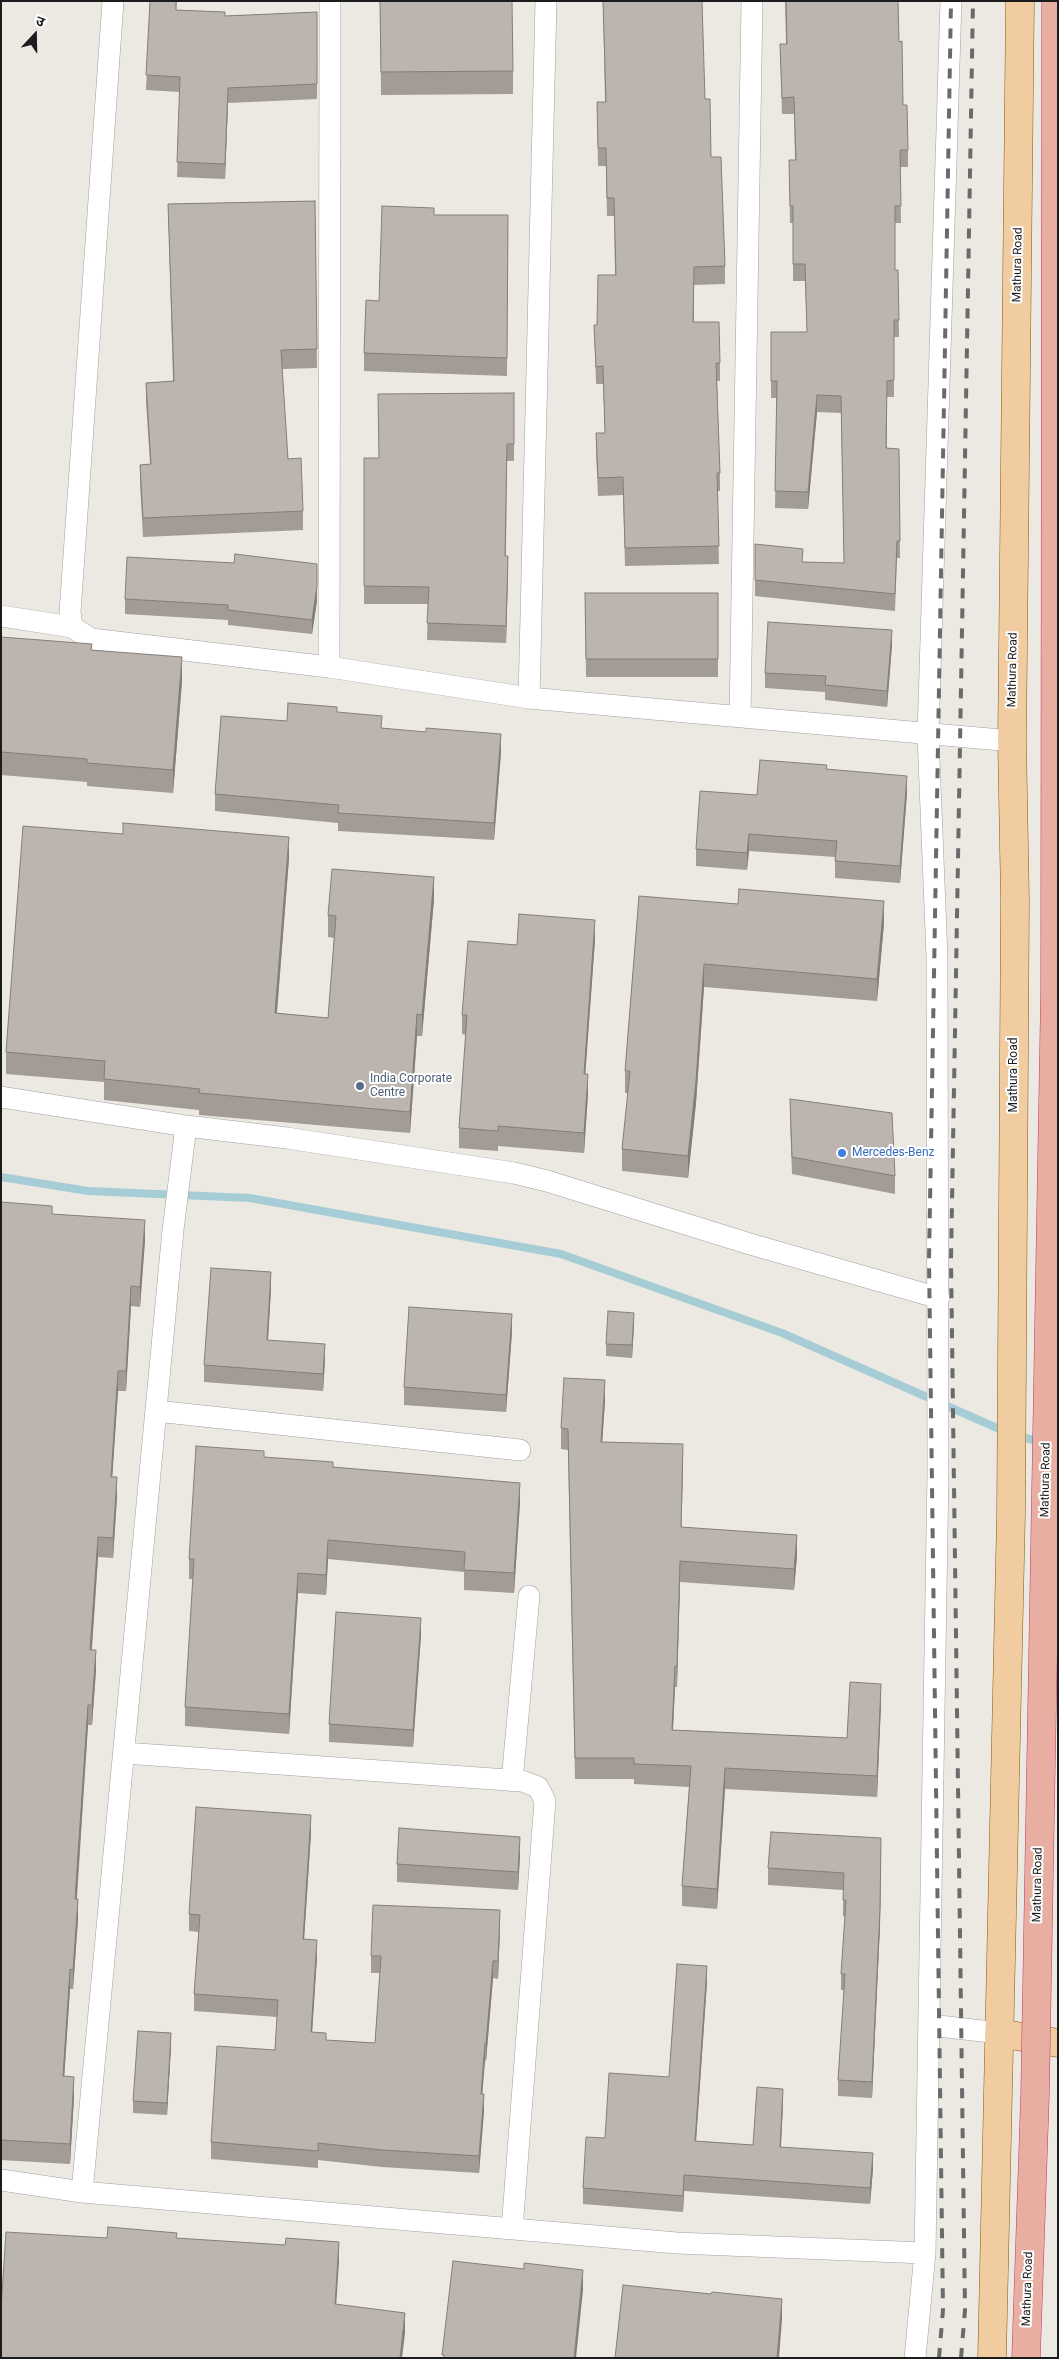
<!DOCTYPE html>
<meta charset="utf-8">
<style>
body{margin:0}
#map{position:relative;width:1059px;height:2359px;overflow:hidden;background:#ece9e2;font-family:Roboto,"Noto Sans Devanagari",sans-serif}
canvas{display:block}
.frame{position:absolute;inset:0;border:2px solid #1c1c1c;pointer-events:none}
.north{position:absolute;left:10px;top:10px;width:50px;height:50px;-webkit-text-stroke:4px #fff;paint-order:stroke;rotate:21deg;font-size:14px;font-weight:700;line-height:20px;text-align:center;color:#1c1c1c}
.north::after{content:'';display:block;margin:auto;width:18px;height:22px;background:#1c1c1c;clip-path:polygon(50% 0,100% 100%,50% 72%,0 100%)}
</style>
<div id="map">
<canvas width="1059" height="2359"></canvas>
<div class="frame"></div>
<div class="north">उ</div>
</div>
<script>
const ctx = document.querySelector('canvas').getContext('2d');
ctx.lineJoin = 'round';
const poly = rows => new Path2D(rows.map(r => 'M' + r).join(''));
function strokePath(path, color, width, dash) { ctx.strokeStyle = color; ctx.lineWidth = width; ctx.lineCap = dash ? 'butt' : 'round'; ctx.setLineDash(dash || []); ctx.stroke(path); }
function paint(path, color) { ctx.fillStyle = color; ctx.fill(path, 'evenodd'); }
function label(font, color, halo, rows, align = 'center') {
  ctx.font = font + ' Roboto,sans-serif'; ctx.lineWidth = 4; ctx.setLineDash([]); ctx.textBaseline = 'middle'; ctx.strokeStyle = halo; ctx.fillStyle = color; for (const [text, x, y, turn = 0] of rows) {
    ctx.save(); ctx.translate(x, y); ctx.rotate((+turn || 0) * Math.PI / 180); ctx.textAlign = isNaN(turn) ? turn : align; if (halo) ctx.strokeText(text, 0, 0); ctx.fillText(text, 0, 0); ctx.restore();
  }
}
strokePath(poly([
 [1,1177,88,1191,250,1198,561,1254,782,1333,1006,1432],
 [1017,1436,1042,1442]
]), '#a6cdd6', 8);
const minor = poly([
 [113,1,70,612,72,627,91,639,329,667,529,698,1012,741],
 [1,616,72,627],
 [329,667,330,1],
 [529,698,546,1],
 [740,717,752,1],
 [1,1097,186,1126],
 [156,1411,520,1450],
 [124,1753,522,1781,538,1787,545,1801,512,2229],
 [512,1781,529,1596],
 [930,2025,999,2033],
 [1,2180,82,2192,677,2243,925,2253],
 [82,2192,173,1230,186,1126,287,1138,514,1173,547,1181,750,1244,939,1298],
 [915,2358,925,2253,938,1472,937,957,928,735,951,1]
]);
const primary = poly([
 [999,2033,1058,2043],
 [992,2358,1011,1515,1015,900,1012,741,1020,1]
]);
strokePath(minor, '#a0a0a0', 22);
strokePath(primary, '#85590e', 29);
strokePath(minor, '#fff', 21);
strokePath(primary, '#f2cca1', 28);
strokePath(poly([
 [939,2358,943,2310,929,1260,951,1],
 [961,2358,965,2310,951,1260,973,1]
]), '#6a6a6a', 4, [10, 10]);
const trunkBridge = poly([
 [1026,2358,1035,2095,1055,992,1056,1]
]);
strokePath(trunkBridge, '#c5346b', 29, []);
strokePath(trunkBridge, '#e8aea2', 28);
paint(poly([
 [150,1,177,1,176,10,225,16,317,12,317,99,228,103,225,179,177,177,180,92,146,90],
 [380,1,513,71,513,94,381,95],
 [603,1,705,99,711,157,725,266,725,284,694,285,694,322,720,363,720,381,717,381,720,473,720,491,717,491,719,564,625,566,623,495,598,496,596,451,596,433,605,433,603,384,596,384,594,325,597,325,615,275,614,216,607,216,606,166,598,166,597,102,605,102],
 [785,1,898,1,899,42,903,105,908,150,908,167,900,167,901,223,895,223,895,270,898,270,899,337,894,337,894,397,887,397,887,448,899,449,900,558,897,558,895,611,755,596,755,544,803,562,844,563,841,413,817,412,808,509,775,508,777,398,771,398,771,332,807,332,805,281,793,281,793,223,790,223,789,160,795,160,794,114,782,114,780,44,786,44],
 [315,201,317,368,282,369,288,459,303,511,303,530,143,537,140,484,140,465,150,464,146,402,146,383,173,381,168,204],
 [508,215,507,376,364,371,364,353,379,301],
 [514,393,514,461,507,461,506,556,508,574,506,643,427,640,428,604,364,604,364,458,379,458],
 [234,563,317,564,317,601,312,634,228,625,228,620,125,614,125,599],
 [585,593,718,593,718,677,586,677],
 [1,637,92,650,182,681,173,793,87,786,87,782,1,775],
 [892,645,887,707,825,700,825,692,765,688,765,673],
 [337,712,382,728,501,752,494,840,338,831,338,823,215,811,215,794,287,721],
 [827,769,907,793,900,883,835,878,835,857,749,851,747,870,696,866,696,849,757,795],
 [289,858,277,1013,328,1018,334,938,328,937,328,915,434,899,422,1036,417,1036,410,1133,199,1115,199,1110,104,1100,104,1082,6,1074,6,1052],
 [639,896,884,923,877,1001,704,987,696,1103,688,1178,622,1171,622,1149,628,1093,625,1093,625,1071],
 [595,940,585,1074,588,1094,584,1153,498,1146,498,1151,459,1148,459,1128,466,1035,462,1034,462,1015,517,945],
 [790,1099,895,1176,895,1194,792,1174,790,1117],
 [1,1202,52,1214,145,1240,140,1307,131,1306,126,1391,118,1391,112,1477,117,1497,113,1558,98,1557,92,1650,96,1670,92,1725,88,1725,77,1899,78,1919,73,1989,70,1989,64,2077,74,2097,70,2164,1,2160],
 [271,1289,268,1340,325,1360,323,1391,204,1382,204,1365],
 [634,1325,632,1358,606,1356,606,1344],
 [512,1332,506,1412,404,1405,404,1387],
 [605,1401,602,1442,683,1465,681,1527,797,1556,794,1590,680,1582,677,1687,675,1687,673,1730,847,1738,881,1704,877,1797,725,1789,717,1909,682,1906,682,1886,689,1787,634,1784,634,1779,575,1779,568,1450,561,1449,561,1428],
 [264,1457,333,1467,520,1502,514,1593,464,1590,464,1572,328,1559,326,1595,298,1593,289,1734,185,1726,185,1707,193,1579,189,1579,189,1559],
 [421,1635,413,1747,329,1742,329,1724],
 [311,1833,304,1939,317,1957,312,2032,326,2040,375,2043,380,1973,371,1973,371,1956,500,1927,498,1979,493,1978,486,2061,485,2060,482,2094,484,2111,479,2173,382,2167,318,2160,318,2168,211,2159,211,2142,275,2050,277,2017,194,2011,194,1994,199,1932,189,1931,189,1914],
 [881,1838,880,1926,872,2098,838,2096,838,2080,844,1990,841,1990,841,1974,845,1917,843,1916,843,1890,768,1885,768,1868],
 [520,1854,518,1890,397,1882,397,1864],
 [707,1982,696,2141,753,2145,783,2104,781,2147,873,2169,870,2204,684,2191,683,2212,583,2204,583,2188,605,2138,669,2077],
 [171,2046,167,2115,133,2113,133,2101]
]), '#a29b96');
paint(poly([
 [228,88,228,103,225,179,225,164],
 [817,395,817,412,808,509,808,492],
 [508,556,508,574,506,643,506,626],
 [317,586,317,601,312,634,312,620],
 [892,630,892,645,887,707,887,691],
 [182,657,182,681,173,793,173,770],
 [501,734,501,752,494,840,494,823],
 [907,776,907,793,900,883,900,866],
 [749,834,749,851,747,870,747,853],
 [289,837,289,858,275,1035,275,1013],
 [434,877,434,899,422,1036,422,1015],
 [884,901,884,923,877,1001,877,979],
 [595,920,595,940,584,1093,584,1074],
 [704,964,704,987,696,1103,688,1178,688,1156],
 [417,1014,417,1036,410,1133,410,1112],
 [588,1074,588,1094,584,1153,584,1133],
 [145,1220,145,1240,140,1307,140,1287],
 [271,1272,271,1289,267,1356,267,1340],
 [131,1286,131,1306,126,1391,126,1371],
 [634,1313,634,1325,632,1358,632,1345],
 [512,1314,512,1332,506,1412,506,1395],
 [325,1344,325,1360,323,1391,323,1374],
 [118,1371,118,1391,111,1497,111,1477],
 [605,1380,605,1401,601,1462,601,1442],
 [683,1444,683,1465,681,1548,681,1527],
 [117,1477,117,1497,113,1558,113,1538],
 [520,1483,520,1502,514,1593,514,1573],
 [797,1535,797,1556,794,1590,794,1569],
 [98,1537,98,1557,90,1670,90,1650],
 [328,1540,328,1559,326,1595,326,1575],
 [680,1561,680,1582,677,1687,677,1666],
 [298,1573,298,1593,289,1734,289,1714],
 [421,1618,421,1635,413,1747,413,1730],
 [96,1650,96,1670,92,1725,92,1705],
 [675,1666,675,1687,672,1750,672,1730],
 [881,1684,881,1704,877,1797,877,1776],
 [88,1705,88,1725,75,1919,75,1899],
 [725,1768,725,1789,717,1909,717,1889],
 [311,1815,311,1833,303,1956,303,1939],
 [520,1837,520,1854,518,1890,518,1872],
 [881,1838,880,1926,872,2098,872,2082],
 [78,1899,78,1919,73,1989,73,1970],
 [500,1910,500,1927,498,1979,498,1961],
 [317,1940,317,1957,311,2049,311,2032],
 [493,1961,493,1978,486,2061,486,2044],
 [707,1966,707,1982,695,2156,695,2141],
 [70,1969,70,1989,63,2096,63,2076],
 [171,2033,171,2046,167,2115,167,2103],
 [485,2043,485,2060,481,2111,481,2094],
 [74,2077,74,2097,70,2164,70,2144],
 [783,2089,783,2104,780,2162,780,2147],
 [484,2094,484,2111,479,2173,479,2156],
 [873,2153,873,2169,870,2204,870,2188],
 [684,2175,684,2191,683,2212,683,2196],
 [339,2242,339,2262,335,2324,335,2304],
 [583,2270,583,2290,576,2358,574,2358],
 [782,2299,782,2319,779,2358,777,2358],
 [405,2313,405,2333,402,2358,400,2358]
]), '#847e7a');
const building = poly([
 [150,1,176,1,176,10,225,12,225,16,317,12,317,84,228,88,225,164,177,162,180,77,146,75,150,1],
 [380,1,512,1,513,71,381,72,380,1],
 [603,1,702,1,705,99,710,99,711,157,721,157,725,266,694,267,693,322,719,322,720,363,716,363,720,473,717,473,719,546,625,548,623,477,598,478,596,433,605,433,603,366,596,367,594,325,597,325,598,275,616,275,614,198,607,198,606,148,598,148,597,102,606,102,603,1],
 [786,1,898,1,899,42,902,41,903,105,907,105,908,150,900,150,901,206,895,206,895,270,898,270,899,320,894,320,894,380,887,381,886,448,899,449,900,541,897,541,895,594,755,580,755,544,803,549,802,562,844,563,841,396,817,395,808,492,775,491,777,381,771,381,771,332,807,332,805,264,793,264,793,206,790,206,789,160,796,160,794,97,782,98,780,44,787,44,786,1],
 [315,201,317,349,281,350,288,459,301,458,303,511,143,518,140,465,151,464,146,383,174,381,168,204,315,201],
 [382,206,434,208,434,215,508,215,507,358,364,353,366,300,379,301,382,206],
 [514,393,514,444,507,444,505,556,508,556,506,626,427,623,429,587,364,586,364,458,379,458,378,394,514,393],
 [235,554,317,564,317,586,312,620,228,610,228,605,125,599,127,557,234,563,235,554],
 [585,593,718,593,718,659,586,659,585,593],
 [768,622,892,630,887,691,825,685,826,676,765,673,768,622],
 [1,637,92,644,91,650,182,657,173,770,87,763,87,759,1,752,1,637],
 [288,703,337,707,337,712,382,716,381,728,426,732,426,728,501,734,494,823,338,813,339,805,215,794,221,716,287,721,288,703],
 [760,760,827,765,826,769,907,776,900,866,835,861,837,841,749,834,747,853,696,849,700,791,757,795,760,760],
 [123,823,289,837,275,1013,328,1018,336,916,328,915,332,869,434,877,422,1015,417,1014,410,1112,199,1093,200,1089,104,1079,105,1061,6,1052,23,826,123,834,123,823],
 [739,889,884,901,877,979,704,964,696,1081,688,1156,622,1149,630,1071,625,1071,639,896,738,904,739,889],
 [519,914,595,920,584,1074,588,1074,584,1133,498,1126,498,1131,459,1128,467,1015,462,1015,468,941,517,945,519,914],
 [790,1099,892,1113,895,1176,792,1157,790,1099],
 [1,1202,52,1206,52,1214,145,1220,140,1287,131,1286,126,1371,118,1371,111,1477,117,1477,113,1538,98,1537,90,1650,96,1650,92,1705,88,1705,75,1899,78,1899,73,1970,70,1969,63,2076,74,2077,70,2144,1,2140,1,1202],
 [211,1268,271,1272,267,1340,325,1344,323,1374,204,1365,211,1268],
 [409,1307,512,1314,506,1395,404,1387,409,1307],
 [608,1311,634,1313,632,1345,606,1344,608,1311],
 [564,1378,605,1380,601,1442,683,1444,681,1527,797,1535,794,1569,680,1561,677,1666,675,1666,672,1730,847,1738,850,1682,881,1684,877,1776,725,1768,717,1889,682,1886,691,1766,634,1764,634,1758,575,1758,568,1429,561,1428,564,1378],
 [196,1446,264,1451,264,1457,333,1462,333,1467,520,1483,514,1573,464,1570,465,1552,328,1540,326,1575,298,1573,289,1714,185,1707,194,1559,189,1559,196,1446],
 [336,1612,421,1618,413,1730,329,1724,336,1612],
 [196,1807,311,1815,303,1939,317,1940,311,2032,326,2033,326,2040,375,2043,381,1956,371,1956,373,1905,500,1910,498,1961,493,1961,486,2044,485,2043,481,2094,484,2094,479,2156,382,2150,318,2143,318,2151,211,2142,217,2046,275,2050,278,2000,194,1994,200,1915,189,1914,196,1807],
 [399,1828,520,1837,518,1872,397,1864,399,1828],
 [771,1832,881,1838,880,1909,872,2082,838,2080,845,1974,841,1974,846,1900,843,1900,844,1873,768,1868,771,1832],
 [677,1964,707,1966,695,2141,753,2145,757,2087,783,2089,780,2147,873,2153,870,2188,684,2175,683,2196,583,2188,586,2137,605,2138,609,2073,669,2077,677,1964],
 [138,2031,171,2033,167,2103,133,2101,138,2031],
 [108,2227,177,2233,176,2238,285,2245,286,2238,339,2242,335,2304,405,2313,400,2358,1,2358,1,2309,6,2232,107,2238,108,2227],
 [453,2261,524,2269,524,2263,583,2270,574,2358,444,2358,444,2355,442,2355,453,2261],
 [623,2285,711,2294,712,2292,782,2299,777,2358,615,2358,623,2285]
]);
paint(building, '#bcb4af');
strokePath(building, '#847e7a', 1);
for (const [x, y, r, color] of [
 [360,1086,5,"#5c6f8a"],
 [842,1153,5,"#3f7fe0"]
]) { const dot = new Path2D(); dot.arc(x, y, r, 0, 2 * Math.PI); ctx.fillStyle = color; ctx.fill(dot); strokePath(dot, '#fff', 2); }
label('12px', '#1c1c1c', '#fff', [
 ["Mathura Road",1018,265,-89],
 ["Mathura Road",1013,670,-89],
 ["Mathura Road",1014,1075,-90],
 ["Mathura Road",1046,1480,-89],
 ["Mathura Road",1038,1885,-89],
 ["Mathura Road",1028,2289,-88]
]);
label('12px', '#4e5e75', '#fff', [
 ["India Corporate",370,1079],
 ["Centre",370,1093]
], 'left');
label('12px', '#366cbe', '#fff', [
 ["Mercedes-Benz",852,1153]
], 'left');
</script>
